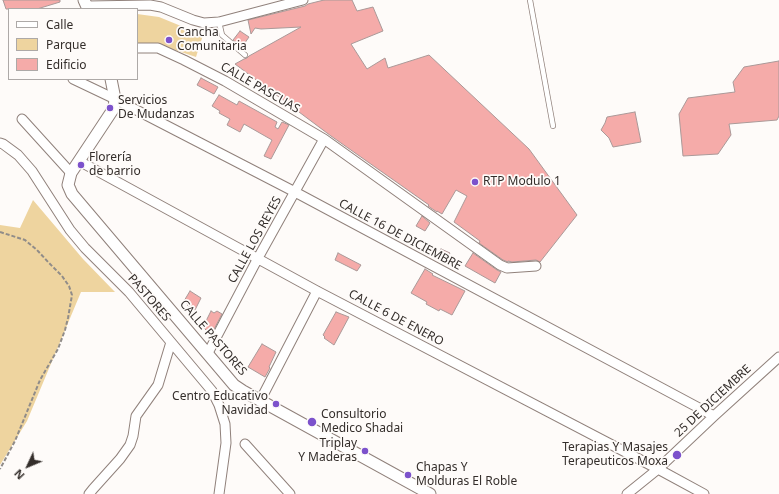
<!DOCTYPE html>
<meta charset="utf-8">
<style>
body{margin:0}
#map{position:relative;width:779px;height:494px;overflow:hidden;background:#fefbf9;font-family:"Noto Sans",sans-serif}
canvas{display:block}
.legend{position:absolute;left:8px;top:8px;width:130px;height:72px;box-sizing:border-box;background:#fefbf9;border:1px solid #ada9a7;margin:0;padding:5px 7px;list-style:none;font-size:12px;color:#342e2b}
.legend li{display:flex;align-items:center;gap:8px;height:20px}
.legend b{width:20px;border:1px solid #ada9a7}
.north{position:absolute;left:8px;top:446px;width:40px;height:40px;-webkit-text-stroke:3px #fefbf9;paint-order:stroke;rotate:226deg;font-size:11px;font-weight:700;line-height:16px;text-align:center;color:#342e2b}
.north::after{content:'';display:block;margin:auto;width:14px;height:18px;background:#342e2b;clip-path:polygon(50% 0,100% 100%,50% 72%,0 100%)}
</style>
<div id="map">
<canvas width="779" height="494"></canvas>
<ul class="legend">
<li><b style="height:5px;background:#fff"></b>Calle</li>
<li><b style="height:11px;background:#eed49f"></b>Parque</li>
<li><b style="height:11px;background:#f5aba9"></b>Edificio</li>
</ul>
<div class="north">N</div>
</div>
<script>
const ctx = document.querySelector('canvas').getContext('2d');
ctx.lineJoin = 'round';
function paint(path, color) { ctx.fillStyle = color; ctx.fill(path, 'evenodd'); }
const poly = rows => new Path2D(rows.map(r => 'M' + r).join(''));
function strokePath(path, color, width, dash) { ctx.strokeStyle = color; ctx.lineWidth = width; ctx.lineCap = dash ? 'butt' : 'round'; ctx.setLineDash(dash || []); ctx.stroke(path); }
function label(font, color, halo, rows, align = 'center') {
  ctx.font = font + ' "Noto Sans",sans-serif'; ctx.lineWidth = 3.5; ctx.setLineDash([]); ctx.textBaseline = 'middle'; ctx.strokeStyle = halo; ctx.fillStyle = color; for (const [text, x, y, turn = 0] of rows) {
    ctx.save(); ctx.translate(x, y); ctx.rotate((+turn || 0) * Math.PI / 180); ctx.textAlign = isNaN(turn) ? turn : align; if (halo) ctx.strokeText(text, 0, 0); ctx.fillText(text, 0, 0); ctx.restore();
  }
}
paint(poly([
 [137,14,159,17,203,35,196,57,157,44,137,45],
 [33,200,83,259,115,292,81,292,27,421,0,465,0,225,20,228]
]), '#eed49f');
const building = poly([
 [3,0,60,0,60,2,37,9,6,9,3,0],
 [324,0,352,0,357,11,373,7,383,31,351,44,367,69,385,58,388,68,429,55,529,149,577,215,540,262,536,260,512,262,508,261,508,262,503,260,479,243,480,241,454,222,467,196,456,190,442,214,437,211,437,212,428,206,429,205,331,136,235,64,244,59,247,58,249,56,301,27,261,29,255,28,251,34,248,20,305,6,308,4,324,0],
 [240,31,249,37,242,47,233,40,240,31],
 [779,61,779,116,777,120,729,124,731,135,718,154,683,156,679,114,688,98,735,92,733,82,744,67,779,61],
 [201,78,218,87,214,94,197,85,201,78],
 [219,95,237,105,239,101,277,122,275,127,278,129,282,122,289,125,271,159,264,156,272,140,244,124,240,132,227,125,230,119,219,113,220,111,212,106,219,95],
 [635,112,641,142,613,147,609,138,601,130,605,123,607,117,635,112],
 [422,216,430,223,425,231,416,226,422,216],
 [441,249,450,253,446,260,437,256,441,249],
 [338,253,361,265,357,271,335,260,338,253],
 [473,253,497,270,501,272,495,283,465,266,473,253],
 [425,269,433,274,432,275,465,291,452,315,440,309,439,311,426,304,427,302,411,293,425,269],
 [190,291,201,298,195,310,187,305,188,304,184,301,190,291],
 [211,311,214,313,217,311,222,314,211,335,203,327,211,311],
 [336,312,349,317,334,345,324,338,325,337,323,335,336,312],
 [262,344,276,352,269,367,270,368,265,377,248,367,262,344]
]);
paint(building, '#f5aba9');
strokePath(building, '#aa9998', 1);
const service = poly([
 [530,0,553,126],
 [219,22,222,35,245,55]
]);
const minor = poly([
 [87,6,150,5,161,7,193,20,204,23,219,22,303,0],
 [137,48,158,48,184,60,225,81,324,139,500,265,507,268,536,266],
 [73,79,115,99,295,192,714,416],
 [22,119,71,173],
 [0,143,3,144,18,155,32,171,70,230,85,248,129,292,212,391,219,405,225,424,226,443,219,494],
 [79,161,317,291,658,469,704,494],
 [208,353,258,258,324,139],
 [260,401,317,291],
 [245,444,290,494],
 [89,494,93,489,120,459,130,445,133,436,136,416,158,385,171,342],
 [627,494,658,469,714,416,779,357]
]);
const tertiary = poly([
 [84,0,88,9],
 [111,79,115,99,114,108,71,173,68,185,72,194,234,385,243,391,430,494]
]);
strokePath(service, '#90817b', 6);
strokePath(minor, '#90817b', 11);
strokePath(tertiary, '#90817b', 13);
strokePath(poly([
 [0,232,25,240,37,250,49,263,62,276,69,286,72,295,68,318,65,330,58,349,40,380,15,441,0,469]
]), '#908c89', 2, [4, 2]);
strokePath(service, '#fff', 4.5);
strokePath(minor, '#fff', 9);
strokePath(tertiary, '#fff', 11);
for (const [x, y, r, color] of [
 [169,40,4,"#7c52cc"],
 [110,108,4,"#7c52cc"],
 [81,165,4,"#7c52cc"],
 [475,182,4,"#7c52cc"],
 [276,404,4,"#7c52cc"],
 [312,422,5,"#7c52cc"],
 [365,451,4,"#7c52cc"],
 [677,455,5,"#7c52cc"],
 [408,475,4,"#7c52cc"]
]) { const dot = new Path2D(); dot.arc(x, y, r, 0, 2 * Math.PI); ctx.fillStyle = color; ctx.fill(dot); strokePath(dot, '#fefbf9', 1.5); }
label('12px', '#342e2b', '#fefbf9', [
 ["Cancha",177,33],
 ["Comunitaria",177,47],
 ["Servicios",118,101],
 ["De Mudanzas",118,115],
 ["Florería",89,158],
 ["de barrio",89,172],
 ["RTP Modulo 1",483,182],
 ["Centro Educativo",268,397,"right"],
 ["Navidad",268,411,"right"],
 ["Consultorio",321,415],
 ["Medico Shadai",321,429],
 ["Triplay",357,444,"right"],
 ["Y Maderas",357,458,"right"],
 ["Terapias Y Masajes",668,448,"right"],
 ["Terapeuticos Moxa",668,462,"right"],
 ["Chapas Y",416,468],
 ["Molduras El Roble",416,482]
], 'left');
label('12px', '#342e2b', '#fefbf9', [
 ["CALLE PASCUAS",260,88,30],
 ["CALLE 16 DE DICIEMBRE",400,235,28],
 ["CALLE LOS REYES",255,240,-61],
 ["PASTORES",149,298,49],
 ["CALLE 6 DE ENERO",396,318,28],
 ["CALLE PASTORES",213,338,49],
 ["25 DE DICIEMBRE",713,401,-43]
]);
</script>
